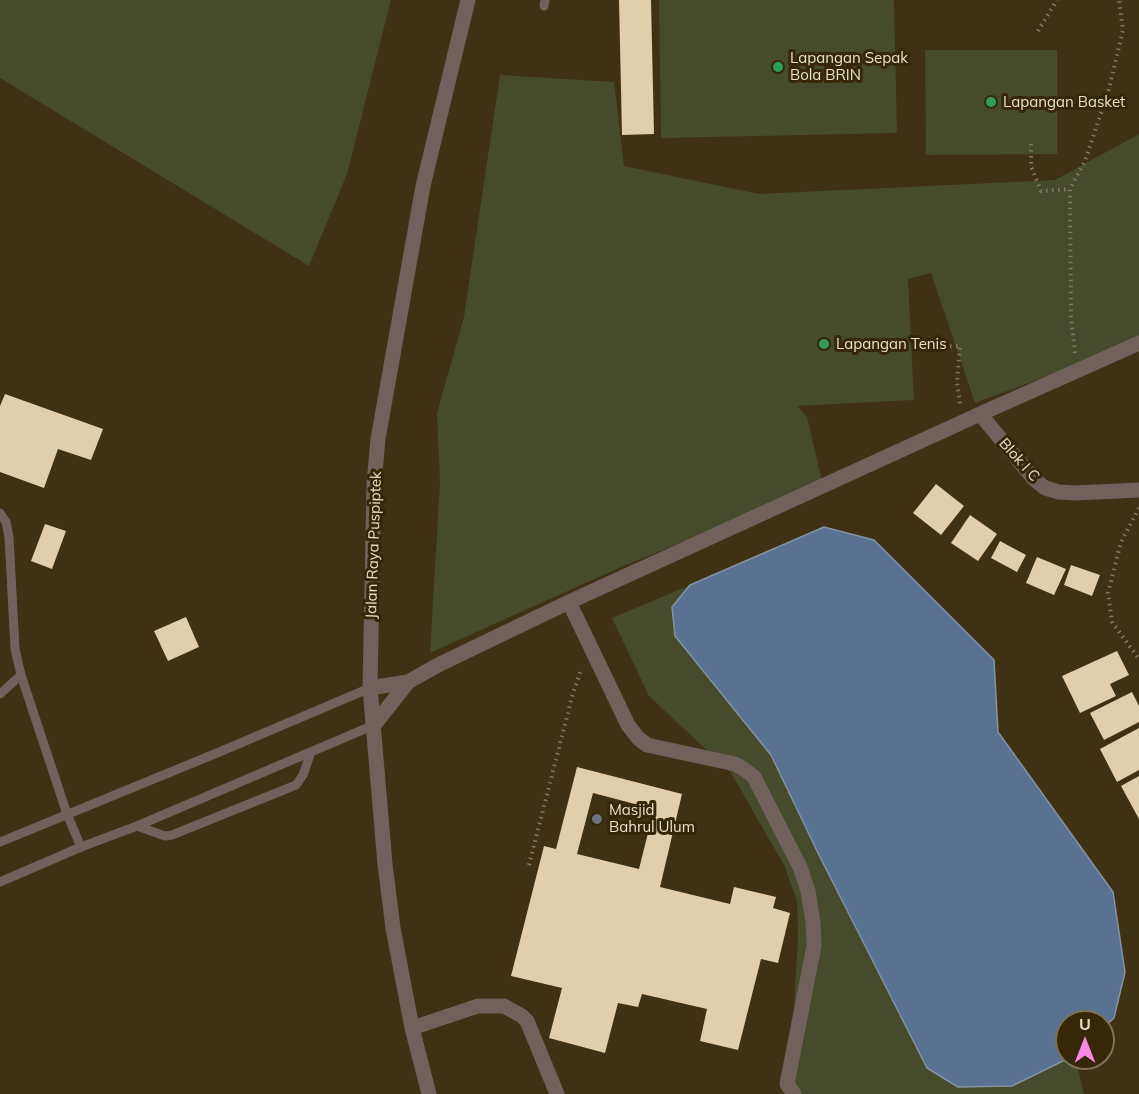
<!DOCTYPE html>
<style>
body{margin:0}
#map{position:relative;width:1139px;height:1094px;overflow:hidden;background:#3f3113;font-family:Mulish,sans-serif}
canvas{display:block}
.north{position:absolute;left:1055px;top:1010px;width:60px;height:60px;box-sizing:border-box;background:#352708;border:2px solid #7d7157;border-radius:50%;rotate:0deg;font-size:16px;font-weight:700;line-height:24px;text-align:center;color:#e8dfce}
.north::after{content:'';display:block;margin:auto;width:21px;height:27px;background:#fb87e5;clip-path:polygon(50% 0,100% 100%,50% 72%,0 100%)}
</style>
<div id="map">
<canvas width="1139" height="1094"></canvas>
<div class="north">U</div>
</div>
<script>
const ctx = document.querySelector('canvas').getContext('2d');
ctx.lineJoin = 'round';
function paint(path, color) { ctx.fillStyle = color; ctx.fill(path, 'evenodd'); }
const poly = rows => new Path2D(rows.map(r => 'M' + r).join(''));
function strokePath(path, color, width, dash) { ctx.strokeStyle = color; ctx.lineWidth = width; ctx.lineCap = dash ? 'butt' : 'round'; ctx.setLineDash(dash || []); ctx.stroke(path); }
function label(font, color, halo, rows, align = 'center') {
  ctx.font = font + ' Mulish,sans-serif'; ctx.lineWidth = 6; ctx.setLineDash([]); ctx.textBaseline = 'middle'; ctx.strokeStyle = halo; ctx.fillStyle = color; for (const [text, x, y, turn = 0] of rows) {
    ctx.save(); ctx.translate(x, y); ctx.rotate((+turn || 0) * Math.PI / 180); ctx.textAlign = isNaN(turn) ? turn : align; if (halo) ctx.strokeText(text, 0, 0); ctx.fillText(text, 0, 0); ctx.restore();
  }
}
paint(poly([
 [0,0,391,0,347,174,309,266,0,78],
 [659,0,894,0,897,133,661,138],
 [925,50,1057,50,1057,154,926,155],
 [500,75,614,82,624,166,759,194,1055,180,1139,134,1139,342,975,403,931,273,908,279,914,400,797,406,807,417,823,485,621,567,430,653,440,482,437,413,464,317],
 [690,585,672,607,675,636,771,755,818,853,958,1087,1012,1086,1069,1058,1075,1058,1084,1094,790,1094,789,1092,798,938,797,901,784,865,731,773,649,696,612,618]
]), '#454b2b');
const water = poly([
 [824,527,874,540,994,660,998,732,1113,892,1125,972,1114,1018,1103,1028,1103,1022,1067,1022,1067,1058,1069,1058,1012,1086,958,1087,927,1068,818,853,771,755,675,636,672,607,690,585,824,527]
]);
paint(water, '#597292');
strokePath(water, '#8493a4', 1.5);
paint(poly([
 [619,0,651,0,654,134,622,135],
 [5,394,103,429,91,460,58,449,44,488,0,472,0,406],
 [936,484,964,506,941,535,913,513],
 [970,515,997,534,978,561,951,543],
 [45,524,66,531,52,569,31,561],
 [1000,541,1026,555,1017,572,991,558],
 [1037,557,1066,569,1054,595,1026,583],
 [1071,565,1100,575,1092,596,1064,585],
 [186,617,199,647,168,661,154,631],
 [1117,651,1129,675,1110,684,1116,696,1080,713,1062,676],
 [1132,692,1139,706,1139,722,1104,740,1090,713],
 [1139,728,1139,770,1117,782,1100,749],
 [577,767,682,794,660,887,730,904,734,887,776,897,773,908,790,913,778,963,761,959,738,1050,700,1041,707,1009,642,994,638,1007,618,1003,605,1053,549,1038,562,988,511,976,544,846,556,849],
 [593,793,654,809,639,869,577,854],
 [1139,776,1139,819,1121,786]
]), '#e0ceac');
strokePath(poly([
 [1038,31,1057,0],
 [1031,144,1031,166,1041,191,1070,189],
 [920,347,960,346,957,382,960,404],
 [1075,353,1071,318,1070,189,1085,161,1109,89,1123,30,1119,0],
 [1139,508,1121,542,1108,593,1112,622,1139,659],
 [529,865,573,693,581,670]
]), '#84785f', 4, [1.5, 4.5]);
strokePath(poly([
 [544,6,545,0],
 [0,513,6,522,9,537,15,649,21,675,67,814,81,847],
 [0,694,21,675],
 [137,826,165,836,172,835,296,785,303,775,311,752],
 [0,842,217,753,370,688],
 [0,882,81,847,137,826,374,725]
]), '#71615d', 9);
strokePath(poly([
 [980,414,1034,479,1045,488,1059,492,1075,493,1139,490],
 [569,602,628,725,638,738,647,745,735,764,744,769,754,777,800,867,808,891,813,922,814,946,787,1084,794,1094],
 [370,688,408,682,438,665,569,602,980,414,1139,343],
 [374,725,408,682],
 [412,1028,478,1006,504,1006,522,1016,527,1021,557,1094],
 [429,1094,412,1028,393,928,385,864,370,688,374,484,378,439,423,186,468,0]
]), '#71615d', 15);
for (const [x, y, r, color] of [
 [778,67,6,"#2e9e5b"],
 [991,102,6,"#2e9e5b"],
 [824,344,6,"#2e9e5b"],
 [597,819,6,"#6b7280"]
]) { const dot = new Path2D(); dot.arc(x, y, r, 0, 2 * Math.PI); ctx.fillStyle = color; ctx.fill(dot); strokePath(dot, '#352708', 2); }
label('15px', '#e8dfce', '#352708', [
 ["Lapangan Sepak",790,58],
 ["Bola BRIN",790,75],
 ["Lapangan Basket",1003,102],
 ["Lapangan Tenis",836,344],
 ["Masjid",609,810],
 ["Bahrul Ulum",609,827]
], 'left');
label('15px', '#e8dfce', '#352708', [
 ["Blok I C",1019,460,48],
 ["Jalan Raya Puspiptek",374,545,-88]
]);
</script>
